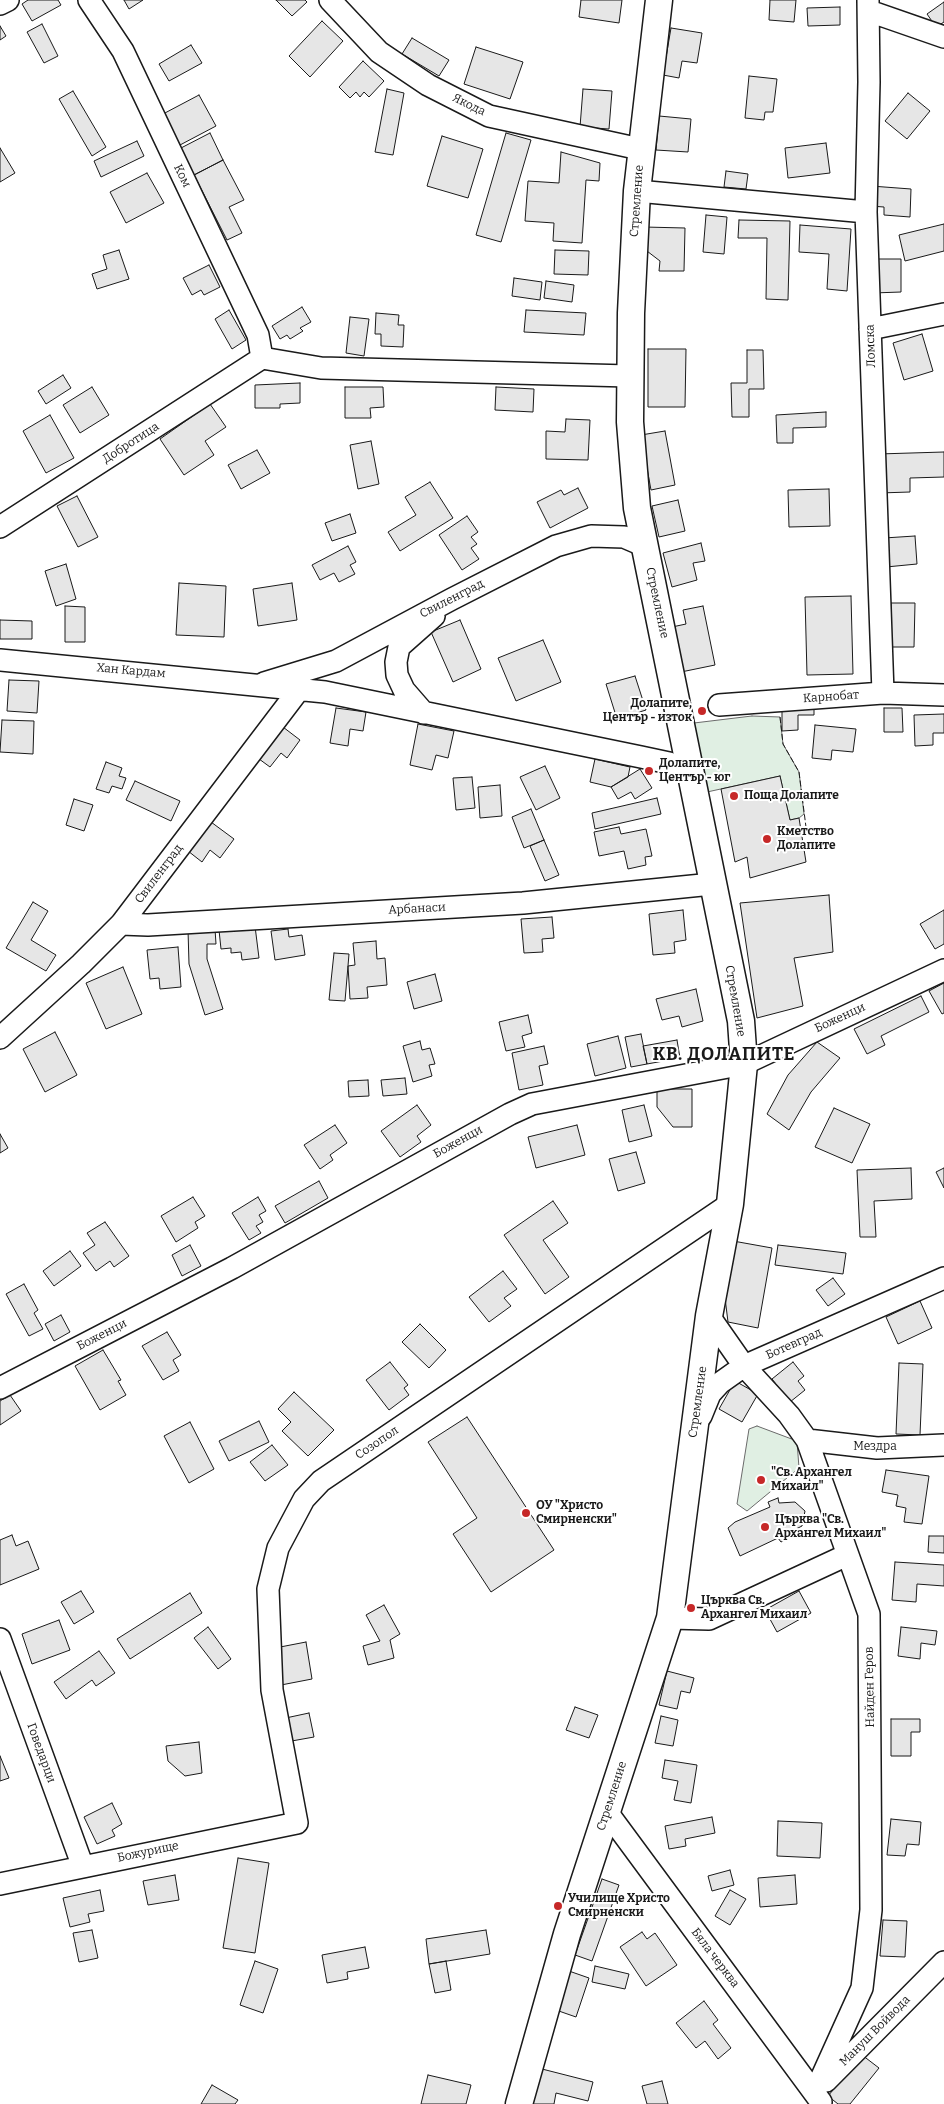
<!DOCTYPE html>
<meta charset="utf-8">
<style>
body{margin:0}
canvas{display:block;background:#fff}
</style>
<canvas width="944" height="2104"></canvas>
<script>
const ctx = document.querySelector('canvas').getContext('2d');
ctx.lineJoin = 'round';
function paint(path, color) { ctx.fillStyle = color; ctx.fill(path, 'evenodd'); }
const poly = rows => new Path2D(rows.map(r => 'M' + r).join(''));
function strokePath(path, color, width, dash) { ctx.strokeStyle = color; ctx.lineWidth = width; ctx.lineCap = dash ? 'butt' : 'round'; ctx.setLineDash(dash || []); ctx.stroke(path); }
function label(font, color, halo, rows, align = 'center') {
  ctx.font = font + ' Bitter,serif'; ctx.lineWidth = 4; ctx.setLineDash([]); ctx.textBaseline = 'middle'; ctx.strokeStyle = halo; ctx.fillStyle = color; for (const [text, x, y, turn = 0] of rows) {
    ctx.save(); ctx.translate(x, y); ctx.rotate((+turn || 0) * Math.PI / 180); ctx.textAlign = isNaN(turn) ? turn : align; if (halo) ctx.strokeText(text, 0, 0); ctx.fillText(text, 0, 0); ctx.restore();
  }
}
const green = poly([
 [752,716,780,717,783,744,799,772,804,814,799,818,790,820,780,776,707,792,694,723,752,716],
 [757,1426,797,1441,799,1468,747,1511,737,1504,749,1429,757,1426]
]);
paint(green, '#e0efe3');
strokePath(green, '#6a6a6a', 1);
const building = poly([
 [28,0,58,0,61,5,32,21,22,4,28,0],
 [124,0,143,0,129,9,124,0],
 [276,0,305,0,307,2,292,16,276,0],
 [581,0,622,0,619,23,579,17,581,0],
 [770,0,796,0,794,22,769,20,770,0],
 [944,2,944,22,936,27,927,14,944,2],
 [840,7,840,25,808,26,807,8,840,7],
 [322,21,343,41,310,77,289,56,322,21],
 [42,24,58,56,44,63,27,32,42,24],
 [0,26,6,36,0,40,0,26],
 [671,28,702,33,697,63,682,61,679,78,663,75,671,28],
 [412,38,449,60,439,76,402,54,412,38],
 [191,45,202,63,169,81,159,64,191,45],
 [476,47,523,62,510,99,464,84,476,47],
 [363,61,384,81,369,97,364,92,360,97,356,92,350,98,339,87,363,61],
 [749,76,777,79,773,112,765,112,764,120,745,118,749,76],
 [387,89,404,93,393,155,375,152,387,89],
 [583,89,612,91,609,129,580,127,583,89],
 [73,91,106,147,92,156,59,99,73,91],
 [908,93,930,111,907,139,885,121,908,93],
 [199,95,216,126,180,145,163,114,199,95],
 [659,116,691,119,688,152,656,150,659,116],
 [210,133,223,160,194,175,181,148,210,133],
 [506,133,531,140,501,242,476,235,506,133],
 [442,136,483,149,468,198,427,186,442,136],
 [137,141,144,156,101,177,94,161,137,141],
 [826,143,830,173,788,178,785,148,826,143],
 [0,148,15,173,0,182,0,148],
 [561,152,600,163,599,181,586,180,582,243,553,241,554,223,525,221,528,181,559,183,561,152],
 [223,160,244,200,229,207,242,233,227,240,194,175,223,160],
 [726,171,748,174,746,189,724,187,726,171],
 [147,173,164,203,126,223,110,192,147,173],
 [871,186,911,189,910,217,884,215,884,207,870,206,871,186],
 [706,215,727,217,724,254,703,252,706,215],
 [739,220,790,221,788,300,766,299,767,238,738,238,739,220],
 [944,224,944,251,905,261,899,235,944,224],
 [800,225,851,229,847,291,827,289,829,254,799,252,800,225],
 [644,227,685,228,684,271,659,271,660,261,643,248,644,227],
 [119,250,129,279,97,289,92,274,107,269,103,255,119,250],
 [555,250,589,251,588,275,554,274,555,250],
 [873,259,901,259,901,292,873,293,873,259],
 [209,265,220,287,204,295,201,290,192,295,183,278,209,265],
 [514,278,542,282,540,300,512,296,514,278],
 [546,281,574,285,572,302,544,298,546,281],
 [302,307,311,322,300,328,303,331,290,339,287,335,280,339,272,326,302,307],
 [229,310,246,340,232,349,215,319,229,310],
 [526,310,586,313,584,335,524,332,526,310],
 [376,313,399,315,398,325,404,325,403,347,381,346,381,334,375,334,376,313],
 [350,317,369,319,364,356,346,353,350,317],
 [922,334,933,371,904,380,893,343,922,334],
 [648,349,686,349,685,407,648,407,648,349],
 [747,350,763,350,764,389,749,389,749,417,732,417,731,383,747,383,747,350],
 [63,375,71,388,46,404,38,391,63,375],
 [300,383,300,403,280,404,280,408,255,408,255,385,300,383],
 [92,387,109,415,80,433,63,405,92,387],
 [345,387,383,387,384,407,370,408,371,418,345,418,345,387],
 [496,387,534,389,533,412,495,410,496,387],
 [210,404,226,427,205,441,214,455,184,475,160,439,210,404],
 [826,412,826,427,793,428,793,443,777,443,776,415,826,412],
 [50,415,74,458,46,473,23,431,50,415],
 [566,419,590,420,588,460,546,459,546,431,565,432,566,419],
 [665,431,675,485,651,490,641,435,665,431],
 [371,441,379,484,358,489,350,445,371,441],
 [257,450,270,473,241,489,228,465,257,450],
 [944,452,944,477,910,478,910,492,879,493,878,454,944,452],
 [430,482,453,518,400,551,388,532,416,515,405,497,430,482],
 [578,488,588,508,550,528,537,502,561,490,564,495,578,488],
 [829,489,830,526,789,527,788,490,829,489],
 [77,496,98,537,78,547,57,506,77,496],
 [678,500,685,531,659,537,652,506,678,500],
 [350,514,356,533,332,541,325,523,350,514],
 [467,516,478,532,471,537,477,544,471,548,479,559,462,570,439,535,467,516],
 [915,536,917,564,886,567,884,538,915,536],
 [701,543,705,561,693,563,697,580,672,587,663,553,701,543],
 [348,546,356,562,350,565,355,574,339,582,334,573,320,580,312,565,348,546],
 [66,564,76,599,56,606,45,571,66,564],
 [179,583,226,586,224,637,176,635,179,583],
 [292,583,297,620,258,626,253,589,292,583],
 [851,596,853,674,807,675,805,597,851,596],
 [891,603,915,603,914,647,891,647,891,603],
 [65,606,85,607,85,642,65,642,65,606],
 [703,606,715,665,681,672,672,627,686,624,683,610,703,606],
 [0,620,32,621,32,639,0,639,0,620],
 [460,620,481,669,453,682,431,632,460,620],
 [543,640,561,682,516,701,498,658,543,640],
 [635,676,646,710,617,719,606,684,635,676],
 [9,680,39,681,37,713,7,711,9,680],
 [814,704,814,715,798,715,798,730,782,731,782,705,814,704],
 [336,708,366,712,363,731,350,729,348,746,330,743,336,708],
 [884,708,902,708,903,732,884,732,884,708],
 [944,714,944,733,933,733,933,745,915,746,914,715,944,714],
 [2,720,34,721,33,754,0,752,2,720],
 [279,724,300,740,287,758,281,753,270,767,255,756,279,724],
 [418,724,454,731,448,758,436,755,432,770,410,765,418,724],
 [815,725,856,729,853,752,832,750,831,760,812,758,815,725],
 [595,759,630,767,628,777,611,787,590,782,595,759],
 [106,762,122,768,119,776,126,778,122,789,112,786,109,793,96,789,106,762],
 [545,766,560,798,536,810,520,777,545,766],
 [640,769,652,788,635,799,631,792,618,799,611,787,640,769],
 [780,776,790,820,799,818,806,862,750,878,747,857,735,862,721,789,780,776],
 [472,777,475,808,456,810,453,778,472,777],
 [135,781,180,801,171,821,126,800,135,781],
 [500,785,502,816,480,818,478,787,500,785],
 [657,798,661,814,595,829,592,813,657,798],
 [74,799,93,805,84,831,66,825,74,799],
 [531,809,544,840,524,848,512,817,531,809],
 [211,822,234,839,220,858,210,850,202,862,188,851,211,822],
 [619,827,621,834,646,829,652,856,645,857,646,865,628,869,624,851,599,856,594,832,619,827],
 [544,840,559,875,545,881,530,846,544,840],
 [829,895,833,952,794,958,803,1006,757,1018,740,903,829,895],
 [33,902,48,911,31,940,56,955,46,971,6,948,33,902],
 [683,910,686,940,674,942,675,953,653,955,649,914,683,910],
 [944,910,944,944,935,949,920,924,944,910],
 [552,917,554,938,542,939,543,952,524,953,521,919,552,917],
 [255,926,259,958,242,960,241,952,231,953,231,948,221,949,219,930,255,926],
 [215,929,216,944,207,944,207,959,223,1009,205,1015,189,964,188,930,215,929],
 [288,929,289,937,302,935,305,955,275,960,271,931,288,929],
 [376,941,377,959,385,958,387,985,367,987,368,998,350,999,348,966,355,965,353,943,376,941],
 [178,947,181,987,160,989,159,978,150,979,147,950,178,947],
 [334,953,349,954,345,1001,329,1000,334,953],
 [123,967,142,1014,106,1029,86,983,123,967],
 [435,974,442,1001,414,1009,407,982,435,974],
 [944,983,944,1013,942,1014,929,991,944,983],
 [696,989,703,1021,682,1027,679,1016,662,1020,656,999,696,989],
 [921,996,929,1012,881,1036,885,1045,867,1054,854,1029,921,996],
 [528,1015,532,1033,522,1036,525,1047,506,1051,499,1022,528,1015],
 [55,1032,77,1075,45,1092,23,1049,55,1032],
 [641,1034,647,1064,631,1067,625,1037,641,1034],
 [618,1036,626,1068,595,1076,587,1044,618,1036],
 [677,1040,680,1058,647,1064,643,1046,677,1040],
 [420,1041,422,1050,430,1048,435,1064,429,1065,432,1076,413,1082,403,1046,420,1041],
 [817,1042,840,1058,811,1092,789,1130,767,1114,788,1075,817,1042],
 [544,1046,548,1064,539,1066,543,1085,519,1090,512,1053,544,1046],
 [405,1078,407,1094,383,1096,381,1080,405,1078],
 [368,1080,369,1096,349,1097,348,1081,368,1080],
 [657,1089,692,1089,692,1127,673,1127,657,1107,657,1089],
 [417,1105,431,1125,417,1136,421,1142,400,1157,381,1131,417,1105],
 [644,1105,652,1136,629,1142,622,1110,644,1105],
 [834,1108,870,1124,852,1163,815,1147,834,1108],
 [335,1125,347,1143,330,1155,333,1160,320,1169,304,1145,335,1125],
 [577,1125,585,1155,536,1168,528,1137,577,1125],
 [0,1134,8,1148,0,1153,0,1134],
 [636,1152,645,1183,618,1191,609,1159,636,1152],
 [911,1168,912,1199,874,1201,876,1237,860,1237,857,1170,911,1168],
 [944,1168,944,1188,936,1172,944,1168],
 [319,1181,328,1198,285,1223,275,1206,319,1181],
 [193,1197,205,1216,195,1222,198,1228,176,1242,161,1216,193,1197],
 [258,1197,266,1211,259,1215,263,1222,256,1226,261,1233,249,1240,232,1213,258,1197],
 [553,1201,568,1223,543,1240,569,1277,545,1294,504,1235,553,1201],
 [105,1222,129,1256,114,1267,110,1261,96,1271,83,1253,95,1245,87,1233,105,1222],
 [733,1241,772,1248,758,1328,728,1322,724,1290,733,1241],
 [190,1245,201,1266,182,1276,172,1255,190,1245],
 [778,1245,846,1253,843,1274,775,1265,778,1245],
 [70,1251,81,1266,54,1286,43,1271,70,1251],
 [503,1271,517,1289,504,1298,511,1306,489,1322,469,1297,503,1271],
 [833,1278,845,1294,828,1306,816,1290,833,1278],
 [24,1284,38,1310,34,1313,43,1329,29,1336,6,1294,24,1284],
 [920,1301,932,1328,898,1344,886,1317,920,1301],
 [61,1315,70,1332,54,1341,45,1324,61,1315],
 [420,1324,446,1350,429,1368,402,1342,420,1324],
 [167,1332,181,1355,173,1360,179,1371,163,1380,142,1346,167,1332],
 [103,1350,121,1380,118,1381,126,1395,100,1410,75,1366,103,1350],
 [390,1362,408,1385,404,1388,409,1395,389,1410,366,1380,390,1362],
 [793,1362,804,1376,798,1381,805,1390,790,1402,772,1379,793,1362],
 [899,1363,923,1364,920,1435,896,1434,899,1363],
 [735,1381,758,1394,742,1422,719,1409,735,1381],
 [294,1392,334,1430,308,1456,282,1431,291,1422,278,1409,294,1392],
 [10,1395,21,1411,0,1425,0,1401,10,1395],
 [467,1417,554,1550,491,1592,453,1534,477,1518,428,1442,467,1417],
 [259,1421,269,1442,229,1461,219,1441,259,1421],
 [190,1422,214,1469,189,1483,164,1436,190,1422],
 [272,1445,288,1465,265,1481,250,1462,272,1445],
 [886,1470,929,1476,922,1524,904,1522,906,1508,896,1506,898,1495,882,1492,886,1470],
 [778,1498,779,1503,795,1502,805,1511,802,1526,784,1535,785,1540,781,1542,778,1538,740,1556,728,1528,735,1522,770,1507,768,1502,778,1498],
 [12,1535,16,1546,28,1541,39,1569,0,1585,0,1540,12,1535],
 [929,1536,944,1536,944,1553,928,1552,929,1536],
 [895,1562,944,1565,944,1586,917,1584,916,1602,892,1600,895,1562],
 [81,1591,94,1612,74,1624,61,1602,81,1591],
 [799,1591,811,1613,777,1632,765,1610,799,1591],
 [190,1593,202,1613,130,1659,117,1639,190,1593],
 [384,1605,400,1634,390,1640,394,1658,368,1665,363,1646,380,1641,366,1615,384,1605],
 [59,1620,70,1650,32,1664,22,1634,59,1620],
 [208,1627,231,1659,218,1669,194,1638,208,1627],
 [901,1627,937,1631,935,1645,921,1643,920,1659,898,1656,901,1627],
 [306,1642,312,1679,281,1685,275,1648,306,1642],
 [99,1651,115,1673,96,1686,92,1680,66,1699,54,1682,99,1651],
 [667,1671,694,1678,690,1693,681,1691,677,1709,659,1705,667,1671],
 [575,1707,598,1715,589,1738,566,1730,575,1707],
 [309,1713,314,1737,286,1742,281,1719,309,1713],
 [661,1716,678,1720,673,1746,655,1743,661,1716],
 [891,1719,920,1719,920,1732,911,1732,911,1756,891,1756,891,1719],
 [199,1742,202,1773,185,1776,168,1761,166,1746,199,1742],
 [0,1756,9,1778,0,1781,0,1756],
 [665,1760,697,1765,691,1803,674,1800,678,1781,662,1778,665,1760],
 [112,1803,122,1824,112,1830,115,1836,97,1844,84,1817,112,1803],
 [712,1817,715,1833,685,1839,686,1846,669,1849,665,1826,712,1817],
 [891,1819,921,1822,919,1845,907,1844,905,1856,887,1855,891,1819],
 [778,1821,822,1823,820,1858,777,1856,778,1821],
 [238,1858,269,1863,255,1953,223,1948,238,1858],
 [730,1870,734,1885,712,1891,708,1876,730,1870],
 [175,1875,179,1900,148,1905,143,1881,175,1875],
 [795,1875,797,1904,760,1907,758,1878,795,1875],
 [602,1879,619,1885,592,1961,575,1955,602,1879],
 [100,1890,104,1911,88,1914,90,1922,70,1927,63,1898,100,1890],
 [730,1890,746,1899,730,1925,715,1916,730,1890],
 [883,1920,907,1921,905,1957,880,1956,883,1920],
 [92,1930,98,1958,79,1962,73,1933,92,1930],
 [486,1930,490,1954,429,1964,426,1939,486,1930],
 [642,1932,647,1939,655,1933,677,1965,646,1986,620,1947,642,1932],
 [365,1947,369,1968,347,1972,348,1979,327,1983,322,1955,365,1947],
 [255,1961,278,1969,263,2013,240,2005,255,1961],
 [446,1961,451,1990,435,1993,429,1964,446,1961],
 [595,1966,629,1974,625,1989,592,1982,595,1966],
 [566,1970,589,1978,576,2017,553,2009,566,1970],
 [704,2001,718,2020,713,2024,731,2048,718,2059,705,2041,696,2048,676,2023,704,2001],
 [862,2055,879,2068,850,2104,838,2104,828,2096,862,2055],
 [542,2069,593,2082,588,2101,556,2093,554,2104,533,2104,542,2069],
 [428,2075,471,2085,466,2104,421,2104,428,2075],
 [662,2081,668,2104,647,2104,642,2086,662,2081],
 [212,2085,238,2100,235,2104,201,2104,212,2085]
]);
paint(building, '#e6e6e6');
strokePath(building, '#1a1a1a', 1);
const minor = poly([
 [89,0,123,51,258,335,262,358],
 [330,0,379,52,428,85,489,116,640,149],
 [868,0,869,82,866,212,883,693],
 [0,4,8,0],
 [869,11,944,37],
 [637,191,866,212],
 [870,329,944,314],
 [262,358,321,368,629,376],
 [0,527,262,358],
 [0,660,325,692,641,757,669,763,691,773],
 [264,683,336,661,452,599,556,546,591,536,624,537,645,546],
 [719,705,883,693,944,695],
 [424,713,404,690,397,675,396,662,399,647,434,616],
 [121,924,148,925,523,903,712,884],
 [0,1038,81,964,121,924,298,691],
 [709,1316,744,1366,789,1415,807,1440,869,1614,871,1910,862,1988,815,2092],
 [0,1388,232,1268,510,1114,532,1104,744,1064,944,970],
 [701,1416,710,1394,720,1383,744,1366,944,1278],
 [807,1440,877,1448,944,1445],
 [670,1618,709,1619,847,1555],
 [0,1639,83,1867],
 [607,1812,821,2102],
 [0,1884,297,1823,272,1690,268,1589,278,1548,304,1499,321,1481,730,1204],
 [826,2081,944,1962]
]);
const tertiary = poly([
 [519,2104,567,1934,670,1618,709,1316,730,1204,744,1064,741,1021,637,508,630,422,631,313,637,191,659,0]
]);
strokePath(minor, '#1a1a1a', 24);
strokePath(tertiary, '#1a1a1a', 29);
strokePath(minor, '#fff', 21);
strokePath(tertiary, '#fff', 26);
strokePath(poly([
 [780,717,783,744,799,772,807,835]
]), '#1a1a1a', 1, [6, 2.5]);
for (const [x, y, r, color] of [
 [702,711,5,"#c62828"],
 [649,771,5,"#c62828"],
 [734,796,5,"#c62828"],
 [767,839,5,"#c62828"],
 [761,1480,5,"#c62828"],
 [526,1513,5,"#c62828"],
 [765,1527,5,"#c62828"],
 [691,1608,5,"#c62828"],
 [558,1906,5,"#c62828"]
]) { const dot = new Path2D(); dot.arc(x, y, r, 0, 2 * Math.PI); ctx.fillStyle = color; ctx.fill(dot); strokePath(dot, '#fff', 2); }
label('12px', '#1a1a1a', '#fff', [
 ["Якода",469,105,26],
 ["Ком",182,176,64],
 ["Стремление",637,201,-86],
 ["Ломска",871,346,-92],
 ["Добротица",131,443,-33],
 ["Свиленград",452,599,-27],
 ["Стремление",657,603,78],
 ["Хан Кардам",131,671,5],
 ["Карнобат",831,697,-4],
 ["Свиленград",159,874,-53],
 ["Арбанаси",417,909,-3],
 ["Стремление",735,1001,80],
 ["Боженци",840,1018,-25],
 ["Боженци",458,1142,-29],
 ["Боженци",102,1335,-27],
 ["Ботевград",794,1344,-24],
 ["Стремление",698,1402,-82],
 ["Созопол",377,1443,-34],
 ["Мездра",875,1447],
 ["Найден Геров",870,1687,-91],
 ["Говедарци",41,1753,70],
 ["Стремление",612,1796,-72],
 ["Божурище",148,1852,-12],
 ["Бяла черква",715,1958,53],
 ["Мануш Войвода",875,2031,-45]
]);
label('bold 12px', '#1a1a1a', '#fff', [
 ["Долапите,",692,704,"right"],
 ["Център - изток",692,718,"right"],
 ["Долапите,",659,764],
 ["Център - юг",659,778],
 ["Поща Долапите",744,796],
 ["Кметство",777,832],
 ["Долапите",777,846],
 ["\"Св. Архангел",771,1473],
 ["Михаил\"",771,1487],
 ["ОУ \"Христо",536,1506],
 ["Смирненски\"",536,1520],
 ["Църква \"Св.",775,1520],
 ["Архангел Михаил\"",775,1534],
 ["Църква Св.",701,1601],
 ["Архангел Михаил",701,1615],
 ["Училище Христо",568,1899],
 ["Смирненски",568,1913]
], 'left');
ctx.letterSpacing = '1px';
label('bold 18px', '#1a1a1a', '#fff', [
 ["КВ. ДОЛАПИТЕ",724,1055]
]);
ctx.letterSpacing = '0px';
</script>
